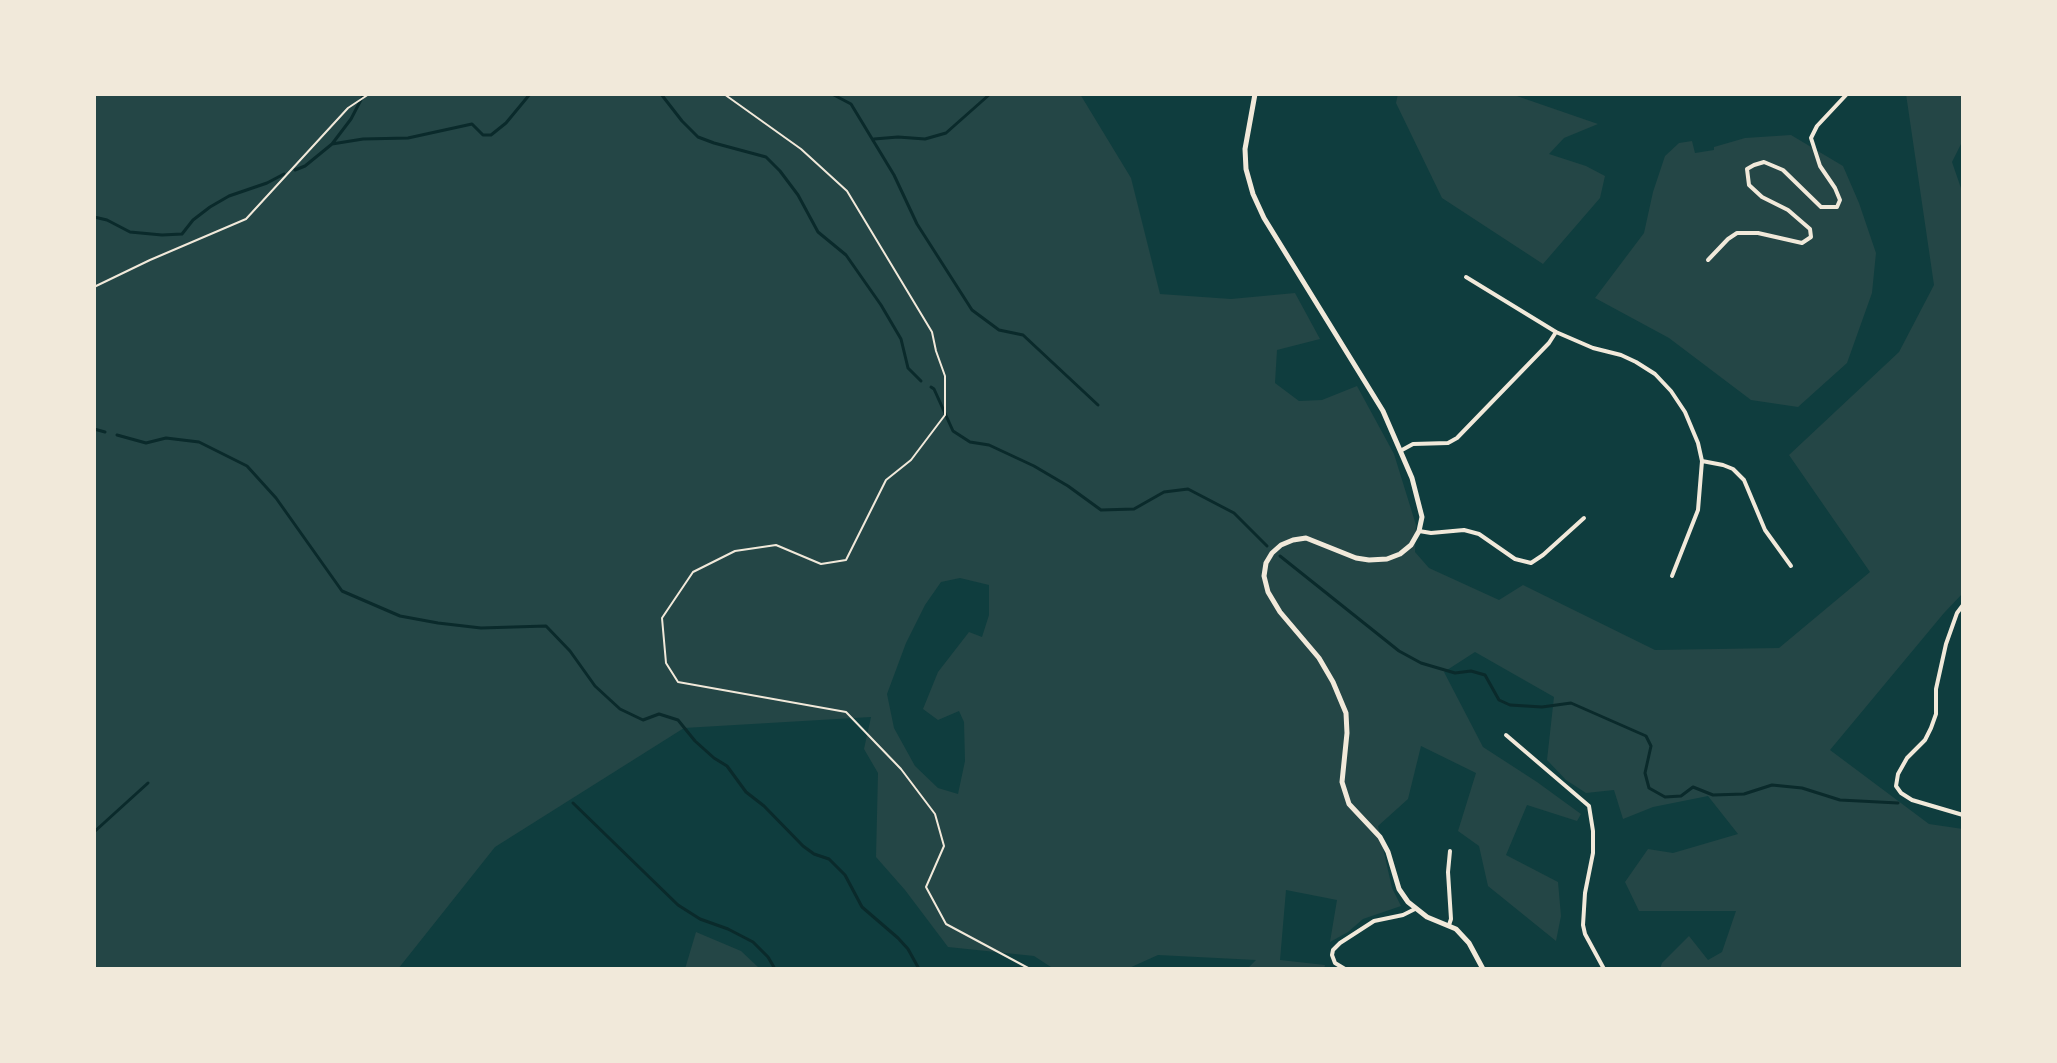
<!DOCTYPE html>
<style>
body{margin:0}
#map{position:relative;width:2057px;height:1063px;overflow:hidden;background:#0f3d3e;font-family:"DM Sans",sans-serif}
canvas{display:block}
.frame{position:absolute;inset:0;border:96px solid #f1e9da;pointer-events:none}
</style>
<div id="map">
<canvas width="2057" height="1063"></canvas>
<div class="frame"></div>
</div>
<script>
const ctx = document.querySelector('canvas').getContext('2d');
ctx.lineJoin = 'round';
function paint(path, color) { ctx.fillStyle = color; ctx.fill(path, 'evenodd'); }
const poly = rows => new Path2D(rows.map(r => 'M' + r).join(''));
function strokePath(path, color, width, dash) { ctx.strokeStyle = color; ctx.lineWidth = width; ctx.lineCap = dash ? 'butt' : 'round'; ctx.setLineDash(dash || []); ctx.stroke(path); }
paint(poly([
 [94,94,1080,94,1131,178,1160,294,1231,299,1295,293,1320,339,1277,350,1275,383,1299,401,1322,400,1357,386,1394,454,1416,525,1415,552,1429,568,1499,600,1523,585,1655,650,1779,648,1870,572,1789,455,1899,352,1934,285,1906,94,1963,94,1963,140,1952,162,1963,194,1963,593,1944,613,1830,750,1929,824,1963,829,1963,969,1660,969,1662,963,1689,936,1708,960,1722,952,1736,911,1639,911,1625,882,1648,849,1673,853,1738,834,1708,796,1653,807,1623,819,1614,790,1586,793,1566,780,1547,760,1554,697,1475,652,1444,672,1483,747,1537,782,1581,814,1577,821,1527,805,1506,855,1558,882,1561,916,1556,941,1488,886,1479,846,1458,831,1476,773,1421,746,1408,799,1378,826,1392,888,1401,906,1363,919,1348,932,1330,942,1337,900,1286,890,1280,960,1325,965,1324,969,1247,969,1256,960,1158,955,1127,969,1054,969,1034,956,948,947,905,890,876,857,878,773,864,749,871,717,684,728,495,847,398,969,94,969],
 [960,578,989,585,989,615,982,637,969,632,938,672,923,709,938,720,959,711,964,722,965,761,958,794,938,788,915,766,894,728,887,694,906,643,925,605,941,582],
 [1398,94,1511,94,1598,124,1564,138,1549,154,1586,166,1605,176,1600,198,1543,264,1442,198,1396,103],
 [1791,135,1843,166,1859,203,1876,253,1872,293,1847,363,1798,407,1751,400,1669,338,1595,298,1644,233,1653,192,1665,156,1679,143,1692,141,1695,153,1714,150,1714,147,1745,138],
 [696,932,741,951,758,967,756,969,685,969]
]), '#244646');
strokePath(poly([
 [661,94,682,121,698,137,714,143,766,157,780,171,798,195,818,232,846,255,881,305,901,339,908,368,921,381],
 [832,94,851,104,894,175,917,224,972,310,999,330,1023,335,1098,405],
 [874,139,898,137,925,139,946,133,990,94],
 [332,144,351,119,364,94],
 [295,170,305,166,332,144,363,139,408,138,472,124,483,135,491,135,506,123,530,94],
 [94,217,107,220,130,232,162,235,182,234,193,220,210,207,229,196,267,183,284,174],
 [931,387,934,389,953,431,970,442,989,445,1034,466,1068,486,1101,510,1134,509,1164,492,1188,489,1234,513,1267,546],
 [94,429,105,432],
 [117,435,146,443,166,438,199,442,247,466,276,498,342,591,400,616,438,623,481,628,546,626,570,651,595,686,620,709,643,720,659,714,678,720,695,741,714,758,727,766,746,792,764,806,803,846,814,854,829,859,845,875,862,907,898,938,908,949,919,969],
 [1280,556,1399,651,1421,663,1455,673,1471,671,1485,675,1499,700,1510,705,1542,707,1571,703,1646,736,1651,746,1645,773,1649,788,1665,797,1681,796,1693,787,1713,795,1744,794,1772,785,1802,788,1840,800,1898,803],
 [573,803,678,905,700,919,728,929,753,942,768,957,775,969],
 [94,832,148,783]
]), '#0a2a2b', 3);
strokePath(poly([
 [724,94,801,149,847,191,932,332,936,351,945,376,945,415,911,460,886,480,846,560,821,564,776,545,735,551,693,572,662,618,666,663,678,682,846,712,901,769,935,814,944,846,926,887,946,924,1030,969],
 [94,287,150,260,246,219,348,108,369,94]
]), '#f1e9da', 2);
strokePath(poly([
 [1708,260,1728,239,1737,233,1758,233,1802,243,1811,237,1810,229,1788,210,1762,197,1749,185,1747,169,1754,165,1764,162,1783,170,1821,207,1837,207,1840,200,1835,188,1820,166,1811,138,1817,126,1847,94],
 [1466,277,1556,332],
 [1402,450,1413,444,1448,443,1457,438,1549,343,1556,332,1593,348,1621,355,1636,362,1655,374,1671,391,1685,412,1698,443,1702,461,1698,510,1672,576],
 [1702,461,1723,465,1733,469,1744,480,1765,530,1791,566],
 [1419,531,1431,533,1464,530,1479,534,1515,559,1531,563,1543,555,1584,518],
 [1963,605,1957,613,1946,644,1936,689,1936,714,1931,728,1925,740,1907,758,1898,774,1896,786,1901,793,1912,800,1963,815],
 [1506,735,1589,806,1593,831,1593,853,1585,893,1583,925,1585,934,1604,969],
 [1449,925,1451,919,1448,872,1450,851],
 [1345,969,1335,963,1332,955,1333,950,1340,943,1374,921,1403,915,1415,909]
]), '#f1e9da', 4);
strokePath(poly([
 [1255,94,1245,149,1246,169,1253,194,1264,218,1383,411,1412,478,1422,517,1419,531,1411,545,1400,554,1387,559,1369,560,1356,558,1306,538,1293,540,1281,545,1272,553,1266,563,1264,576,1268,592,1280,612,1319,658,1333,682,1346,713,1347,733,1342,782,1349,804,1380,837,1388,852,1399,889,1408,902,1427,917,1456,929,1469,943,1483,969]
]), '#f1e9da', 5);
</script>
